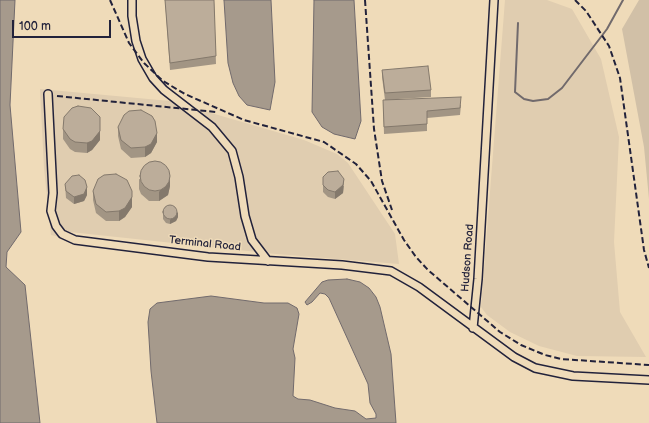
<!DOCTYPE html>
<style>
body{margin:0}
#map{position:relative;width:649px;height:423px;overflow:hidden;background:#efdbb9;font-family:"Balsamiq Sans",sans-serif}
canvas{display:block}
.scale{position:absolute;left:12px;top:20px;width:99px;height:18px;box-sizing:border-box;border:2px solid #22223b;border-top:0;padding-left:5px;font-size:12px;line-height:14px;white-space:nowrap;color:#22223b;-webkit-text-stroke:3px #efdbb9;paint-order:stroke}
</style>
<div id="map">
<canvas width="649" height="423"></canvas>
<div class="scale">100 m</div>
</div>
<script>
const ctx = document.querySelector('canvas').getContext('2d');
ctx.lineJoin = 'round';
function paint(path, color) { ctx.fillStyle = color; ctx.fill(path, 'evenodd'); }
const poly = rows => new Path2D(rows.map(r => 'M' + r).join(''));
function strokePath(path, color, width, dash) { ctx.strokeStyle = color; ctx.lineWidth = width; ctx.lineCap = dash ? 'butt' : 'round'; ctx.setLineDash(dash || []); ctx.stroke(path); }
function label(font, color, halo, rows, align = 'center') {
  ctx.font = font + ' "Balsamiq Sans",sans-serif'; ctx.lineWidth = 3; ctx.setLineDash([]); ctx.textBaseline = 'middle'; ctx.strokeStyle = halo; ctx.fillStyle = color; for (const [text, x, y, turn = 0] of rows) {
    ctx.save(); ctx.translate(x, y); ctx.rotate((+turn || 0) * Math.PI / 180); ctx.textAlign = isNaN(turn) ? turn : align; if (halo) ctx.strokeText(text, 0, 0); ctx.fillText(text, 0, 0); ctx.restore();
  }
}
paint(poly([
 [505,0,547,0,572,9,601,59,619,137,614,242,620,312,646,357,577,356,539,346,510,332,487,315,481,307],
 [40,89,170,101,304,140,337,154,348,163,395,234,399,264,276,254,70,232,60,237,51,235,44,168]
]), '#e0cdb0');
paint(poly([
 [639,0,649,0,649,199,644,147,622,29]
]), '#d1c0a7');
const water = poly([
 [0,0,15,0,10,105,21,232,7,252,6,267,25,285,40,423,0,423,0,0],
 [224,0,271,0,275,82,270,110,247,105,239,96,233,83,228,63,224,0],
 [314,0,354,0,361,121,355,139,334,134,322,127,312,112,314,0],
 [347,279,360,282,369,288,376,297,380,307,391,354,396,423,157,423,151,371,148,322,150,309,157,303,211,296,264,303,288,303,297,308,299,314,293,349,295,358,293,396,298,399,310,400,335,408,355,411,366,419,376,418,376,414,370,403,368,384,329,298,325,294,320,293,312,302,307,305,305,302,322,282,328,280,347,279]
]);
paint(water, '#a69a8c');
strokePath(water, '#716a6c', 1);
strokePath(poly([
 [518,23,515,92,524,99,533,101,548,99,562,88,607,29,623,0]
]), '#716a6c', 2);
const minor = poly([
 [132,0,132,16,136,41,142,59,153,78,164,90,212,127,232,151,239,177,245,216,252,240,268,261],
 [48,94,53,193,51,211,56,226,62,234,75,240,208,257,342,265,391,271,419,287,514,357,535,368,573,376,649,380],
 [473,328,478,279,494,0]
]);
strokePath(minor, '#22223b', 10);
strokePath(minor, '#efdbb9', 7);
strokePath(poly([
 [110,0,129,43,144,63,163,81,185,94,244,120,324,142,356,164,371,181,404,240,416,257,428,270,500,332,521,345,545,355,561,359,649,365],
 [365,0,374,129,382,181,392,210],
 [575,0,586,11,609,46,620,78,644,250,649,268],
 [57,96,216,112]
]), '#22223b', 2, [6, 3]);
paint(poly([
 [165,0,214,0,216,64,170,70],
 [382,70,431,90,431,97,398,99,461,105,460,115,427,118,427,131,384,134,383,100,385,100,382,77],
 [118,127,157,142,151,153,145,157,131,158,121,149,118,136],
 [63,129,100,140,92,150,87,153,75,152,70,149,63,139],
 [323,177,344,186,343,193,335,199,328,197,323,192],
 [139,179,170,186,168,195,159,201,149,201,141,194,139,189],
 [65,184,87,195,84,201,74,204,66,198],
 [93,191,132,201,132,207,125,217,119,221,106,221,96,213,93,200],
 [163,214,178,217,176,221,170,224,166,223,163,219]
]), '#a29584');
paint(poly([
 [100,131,100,140,92,150,87,153,87,143],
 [157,133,157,142,151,153,145,157,145,147],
 [170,176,170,186,168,195,159,201,159,192],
 [344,179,343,193,335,199,335,192],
 [87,187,87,195,84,201,74,204,74,197],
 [132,191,132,207,125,217,119,221,119,211],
 [178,212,178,217,176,221,170,224,170,220]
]), '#84796c');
const building = poly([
 [165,0,214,0,216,56,170,63,165,0],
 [428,66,431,90,385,93,382,70,428,66],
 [461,97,460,108,427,111,427,124,384,127,383,100,461,97],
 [78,106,91,108,100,117,100,131,92,141,87,143,75,142,70,139,63,129,64,117,72,108,78,106],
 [141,110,152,116,155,121,157,133,151,144,145,147,131,148,121,140,118,127,124,115,129,111,141,110],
 '140 176a15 15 0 1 1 30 0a15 15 0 1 1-30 0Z',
 [338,171,344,179,343,185,335,192,328,190,323,185,323,177,328,172,338,171],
 [116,174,127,180,132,191,132,197,125,208,119,211,106,212,96,204,93,191,98,179,104,175,116,174],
 [79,175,85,180,87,187,84,194,74,197,66,191,65,184,72,176,79,175],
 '163 212a7 7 0 1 1 14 0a7 7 0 1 1-14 0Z'
]);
paint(building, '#bcad9a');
strokePath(building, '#84796c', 1);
label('11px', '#22223b', '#efdbb9', [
 ["Terminal Road",205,244,6],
 ["Hudson Road",468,258,-86]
]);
</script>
